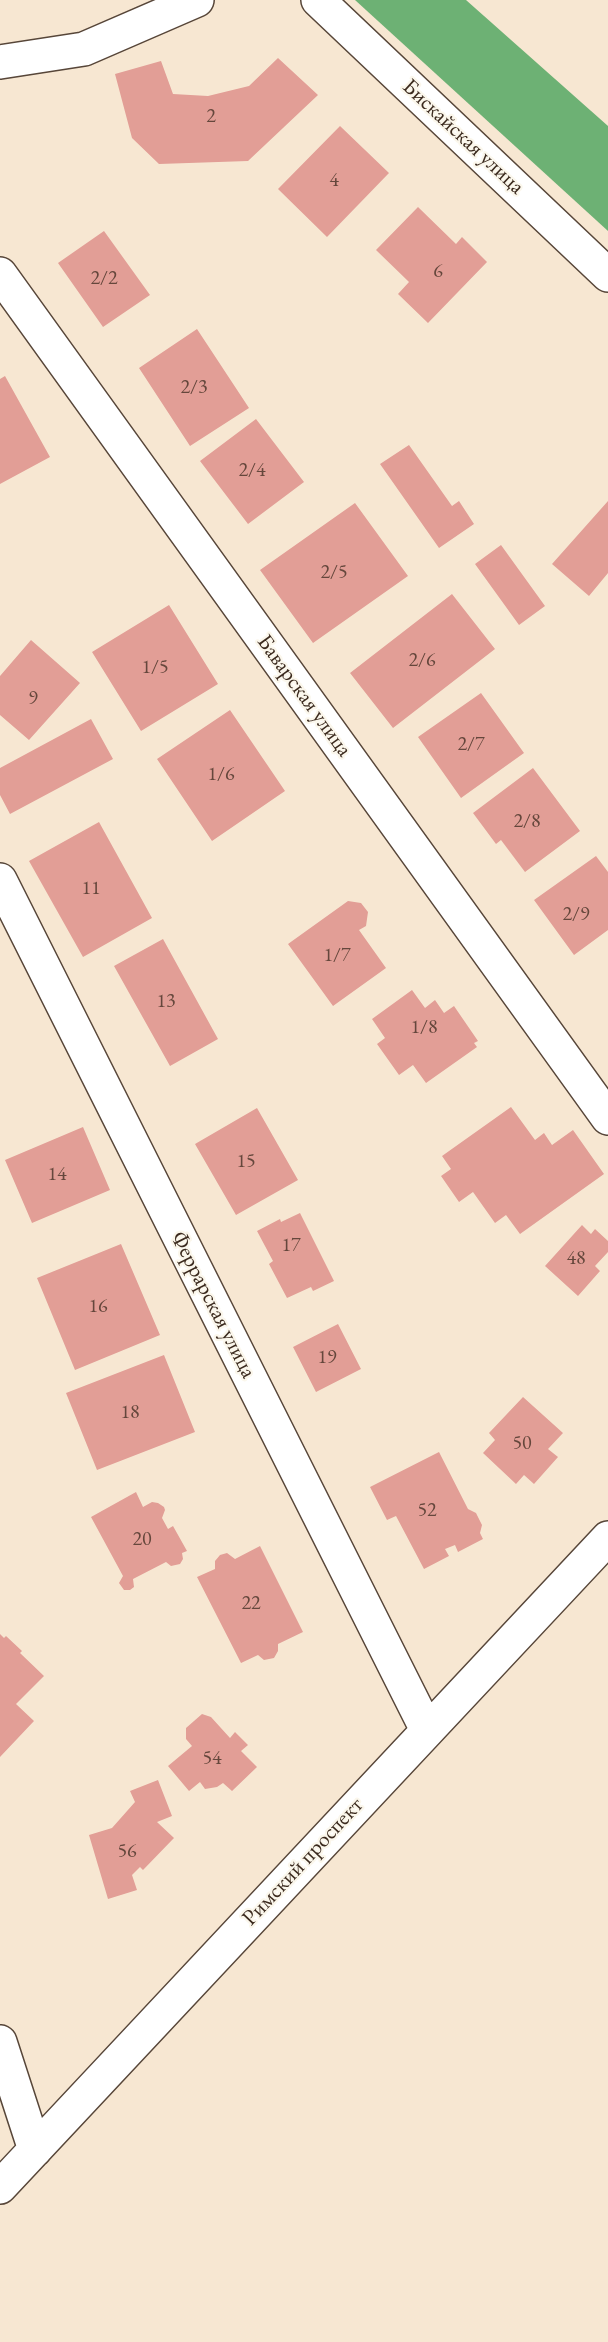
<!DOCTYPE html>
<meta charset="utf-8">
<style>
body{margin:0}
canvas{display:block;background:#f7e7d2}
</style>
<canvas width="608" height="2342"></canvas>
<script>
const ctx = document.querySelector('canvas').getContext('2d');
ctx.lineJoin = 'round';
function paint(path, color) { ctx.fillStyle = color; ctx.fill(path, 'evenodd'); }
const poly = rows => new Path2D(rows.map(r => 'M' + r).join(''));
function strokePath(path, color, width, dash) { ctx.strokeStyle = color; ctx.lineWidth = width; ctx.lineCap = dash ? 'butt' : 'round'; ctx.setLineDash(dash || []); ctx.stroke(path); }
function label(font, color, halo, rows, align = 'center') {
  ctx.font = font + ' "EB Garamond",serif'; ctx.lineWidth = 4.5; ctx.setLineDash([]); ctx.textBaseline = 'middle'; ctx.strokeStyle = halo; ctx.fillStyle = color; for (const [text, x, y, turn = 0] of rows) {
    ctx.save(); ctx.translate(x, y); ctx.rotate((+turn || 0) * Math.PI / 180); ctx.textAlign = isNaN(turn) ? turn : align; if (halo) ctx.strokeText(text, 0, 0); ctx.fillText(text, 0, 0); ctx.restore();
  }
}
paint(poly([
 [355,0,466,0,608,126,608,231]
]), '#6db174');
paint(poly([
 [278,58,318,95,248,161,159,164,132,138,115,74,161,61,173,94,208,96,249,86],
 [340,126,389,173,327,237,278,189],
 [418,207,456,244,462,237,487,262,428,323,398,294,409,282,376,250],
 [104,231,150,295,103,327,58,263],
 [197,329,249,408,190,446,139,368],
 [5,376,50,457,0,484,0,379],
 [256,419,304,482,248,524,200,461],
 [409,445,452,506,459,501,474,524,439,548,380,464],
 [608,501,608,573,589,596,552,564],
 [355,503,408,576,313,643,260,570],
 [501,545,545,606,519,625,475,564],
 [452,594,495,649,393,728,350,673],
 [169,605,218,684,141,731,92,652],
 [31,640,80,683,29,740,0,715,0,676],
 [481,693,524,753,461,798,418,737],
 [230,710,285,791,212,841,157,759],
 [91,719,113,759,10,814,0,795,0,768],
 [533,768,580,831,525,872,501,840,496,844,473,813],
 [99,822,152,918,83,957,29,861],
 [596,856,608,872,608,930,574,955,534,900],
 [348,901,361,903,368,912,366,926,359,930,386,968,333,1006,288,944],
 [163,939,218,1039,170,1066,114,966],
 [412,990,425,1008,435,1000,444,1013,454,1006,478,1041,474,1043,477,1047,426,1083,413,1065,399,1075,377,1044,385,1038,372,1019],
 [511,1107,535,1140,544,1133,552,1145,573,1130,604,1174,520,1234,506,1215,495,1223,473,1192,459,1202,441,1176,451,1169,442,1156],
 [257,1108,298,1180,236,1215,195,1144],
 [83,1127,110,1190,32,1223,5,1160],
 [300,1213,334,1281,313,1291,311,1287,287,1298,269,1264,273,1261,257,1231,280,1219,281,1222],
 [582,1225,591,1234,595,1229,608,1241,608,1252,595,1266,600,1271,578,1296,545,1266],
 [121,1244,160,1335,75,1370,37,1278],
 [338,1324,361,1369,316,1392,293,1347],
 [164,1355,195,1432,97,1470,66,1393],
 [523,1397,563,1433,548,1449,558,1457,534,1484,524,1475,516,1484,483,1453,495,1440,489,1433],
 [439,1452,468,1509,476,1513,482,1525,480,1533,483,1539,458,1552,455,1545,445,1549,449,1556,424,1569,396,1516,387,1520,370,1487],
 [136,1492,143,1507,152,1502,158,1503,164,1507,165,1510,162,1518,168,1529,173,1526,187,1551,182,1553,183,1559,180,1564,171,1566,166,1562,133,1579,134,1587,130,1590,124,1590,119,1583,123,1576,91,1517],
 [260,1546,303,1632,278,1644,278,1651,274,1658,264,1660,258,1655,241,1663,197,1577,215,1569,215,1561,220,1555,227,1553,235,1559],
 [0,1634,4,1638,6,1636,22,1651,20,1653,44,1676,16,1704,34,1721,0,1757],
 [202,1714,211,1717,230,1738,235,1732,248,1745,241,1751,257,1767,232,1791,223,1783,217,1787,205,1789,200,1782,189,1791,168,1766,192,1746,186,1739,186,1728],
 [158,1780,172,1816,157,1822,174,1838,143,1870,140,1867,132,1875,137,1890,108,1899,89,1835,112,1828,135,1802,130,1791]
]), '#e29e96');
const minor = poly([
 [318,0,608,275],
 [0,62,84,49,197,0],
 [0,274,608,1118],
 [0,880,427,1730],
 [0,2042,35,2150],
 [0,2187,608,1538]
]);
strokePath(minor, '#574639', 36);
strokePath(minor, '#fff', 33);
label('20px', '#65473c', null, [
 ["2",211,117],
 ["4",334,181],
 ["6",438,272],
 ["2/2",104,279],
 ["2/3",194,388],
 ["2/4",252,471],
 ["2/5",334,573],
 ["2/6",422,661],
 ["1/5",155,668],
 ["9",33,699],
 ["2/7",471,745],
 ["1/6",221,775],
 ["2/8",527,822],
 ["11",91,889],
 ["2/9",576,915],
 ["1/7",337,956],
 ["13",166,1002],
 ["1/8",424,1028],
 ["15",246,1162],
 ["14",57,1175],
 ["17",291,1246],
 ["48",576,1259],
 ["16",98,1307],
 ["19",327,1358],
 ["18",130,1413],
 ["50",522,1444],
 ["52",427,1511],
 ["20",142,1540],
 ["22",251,1604],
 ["54",212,1759],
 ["56",127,1852]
]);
label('22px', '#3b2a1e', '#fbf7ec', [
 ["Бискайская улица",463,137,43],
 ["Баварская улица",304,696,54],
 ["Феррарская улица",213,1305,63],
 ["Римский проспект",303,1862,-47]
]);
</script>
